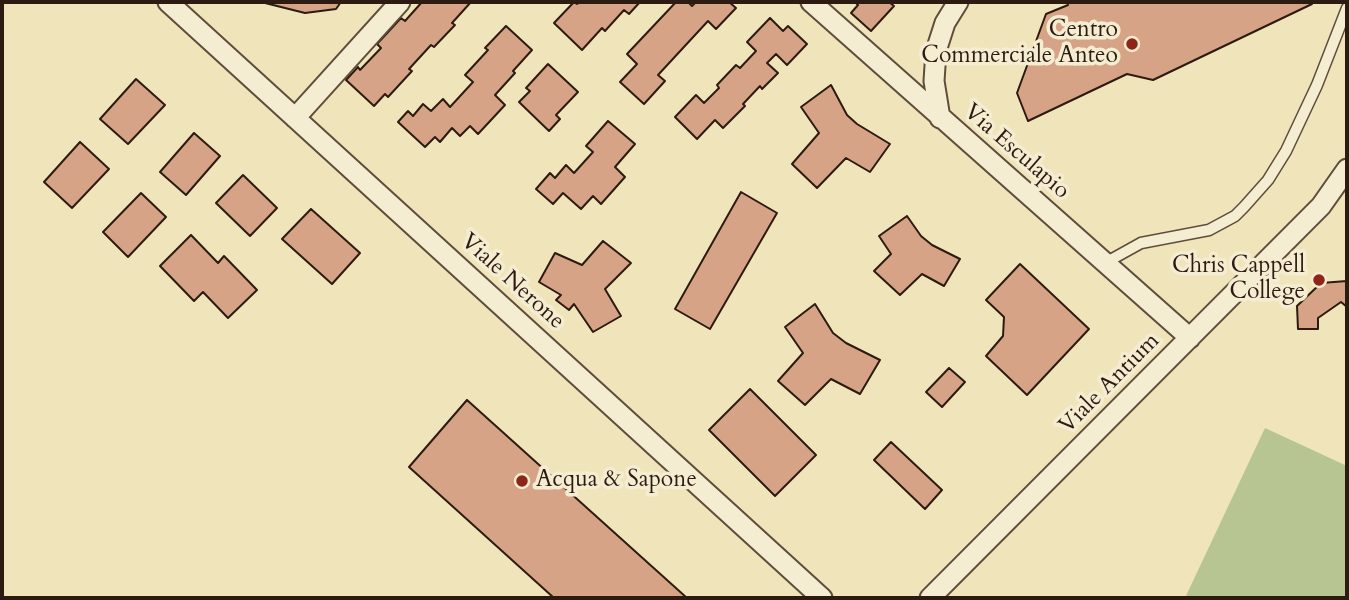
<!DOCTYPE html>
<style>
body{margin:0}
#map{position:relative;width:1349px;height:600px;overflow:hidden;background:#efe4ba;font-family:Cardo,serif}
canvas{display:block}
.frame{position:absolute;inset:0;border:4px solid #2d1b11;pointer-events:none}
</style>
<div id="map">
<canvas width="1349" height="600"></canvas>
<div class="frame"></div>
</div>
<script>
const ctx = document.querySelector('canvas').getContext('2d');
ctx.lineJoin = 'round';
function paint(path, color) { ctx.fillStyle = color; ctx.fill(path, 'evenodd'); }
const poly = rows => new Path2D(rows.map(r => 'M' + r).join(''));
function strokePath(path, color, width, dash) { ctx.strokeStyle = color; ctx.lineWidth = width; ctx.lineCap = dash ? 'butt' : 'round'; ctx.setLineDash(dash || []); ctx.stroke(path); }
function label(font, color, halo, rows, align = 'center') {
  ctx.font = font + ' Cardo,serif'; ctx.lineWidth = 7; ctx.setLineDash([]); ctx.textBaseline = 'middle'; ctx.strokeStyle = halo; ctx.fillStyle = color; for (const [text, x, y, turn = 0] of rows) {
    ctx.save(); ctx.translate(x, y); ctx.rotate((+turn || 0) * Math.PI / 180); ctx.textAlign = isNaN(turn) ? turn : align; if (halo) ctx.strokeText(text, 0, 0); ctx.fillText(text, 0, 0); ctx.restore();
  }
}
paint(poly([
 [1265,428,1347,466,1347,598,1185,598]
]), '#b6c591');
const building = poly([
 [261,2,341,2,336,9,305,13,261,2],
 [422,2,471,2,452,23,455,25,434,47,431,45,409,69,412,71,388,97,385,94,374,106,346,80,358,67,360,70,381,48,377,44,401,18,405,21,422,2],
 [574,2,577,4,580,2,640,2,629,14,624,10,605,31,602,28,582,50,554,23,574,2],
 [676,2,688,2,692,6,696,2,729,2,736,8,716,29,708,21,658,75,665,81,644,104,620,82,637,64,627,54,676,2],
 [855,2,889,2,894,6,871,31,851,13,858,5,855,2],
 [1067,2,1311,2,1312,4,1153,80,1127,74,1028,121,1017,93,1046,14,1068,5,1067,2],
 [770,18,783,31,788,26,807,44,787,65,776,54,767,63,778,73,762,89,760,86,743,104,745,106,723,128,715,120,697,139,675,117,696,95,704,103,719,88,717,85,736,65,740,68,756,51,747,42,770,18],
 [506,26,532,50,513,71,515,73,495,95,505,105,478,134,470,126,460,136,452,128,440,142,435,137,425,147,398,122,408,111,413,116,423,104,431,111,443,99,450,107,473,82,465,75,488,50,485,48,506,26],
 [548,64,578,92,556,115,560,119,549,131,519,102,530,91,526,88,548,64],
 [136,79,165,105,128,144,100,119,136,79],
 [831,85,847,115,857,124,890,144,870,172,846,158,817,188,792,164,819,133,801,107,831,85],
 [608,121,635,144,615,167,625,177,601,204,593,196,581,209,563,193,553,204,536,189,550,173,555,178,566,165,574,173,593,152,586,146,608,121],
 [194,133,220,156,186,195,160,172,194,133],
 [80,142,109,169,72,208,44,182,80,142],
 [243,175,277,208,250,236,216,203,243,175],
 [741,192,777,213,710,329,675,309,741,192],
 [141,193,166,217,128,257,103,232,141,193],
 [311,209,360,253,332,284,282,239,311,209],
 [907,216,921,236,932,245,960,259,944,286,922,274,900,295,874,271,891,254,879,236,907,216],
 [191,235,218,263,224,256,257,290,228,318,203,292,194,301,160,266,191,235],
 [603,241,631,263,605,289,621,316,593,332,574,304,569,310,556,300,561,295,539,282,555,253,582,265,603,241],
 [1020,264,1089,329,1027,395,986,356,1003,336,1004,317,986,300,1020,264],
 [1347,281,1347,307,1341,302,1318,318,1318,329,1298,329,1297,306,1321,283,1347,281],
 [815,304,833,333,846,343,880,360,860,394,831,379,805,405,778,381,803,353,785,327,815,304],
 [949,368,965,382,942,407,926,392,949,368],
 [750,389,816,455,775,496,709,430,750,389],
 [467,400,687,598,554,598,409,467,467,400],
 [891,442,942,490,925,509,874,460,891,442]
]);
paint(building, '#d6a386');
strokePath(building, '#2d1b11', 2);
const service = poly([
 [1105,263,1141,243,1209,230,1235,216,1244,207,1268,180,1286,151,1317,85,1347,8]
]);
const minor = poly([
 [168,2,822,598],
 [811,2,1190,338],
 [295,118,400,2],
 [940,118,934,81,936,51,945,23,958,2],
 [930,598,1321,206,1347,169]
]);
strokePath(service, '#5e4d3b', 13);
strokePath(minor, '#5e4d3b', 23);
strokePath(service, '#f5edd2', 10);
strokePath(minor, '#f5edd2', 19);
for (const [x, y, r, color] of [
 [1132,44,7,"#8f2418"],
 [1319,280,7,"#8f2418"],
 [522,481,7,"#8f2418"]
]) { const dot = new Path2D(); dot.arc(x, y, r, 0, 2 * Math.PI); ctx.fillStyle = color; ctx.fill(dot); strokePath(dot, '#f5edd2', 2.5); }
label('23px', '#2d1b11', '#f5edd2', [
 ["Centro",1118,31],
 ["Commerciale Anteo",1118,57],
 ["Chris Cappell",1305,267],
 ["College",1305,293],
 ["Acqua & Sapone",536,481,"left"]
], 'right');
label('23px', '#2d1b11', '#f5edd2', [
 ["Via Esculapio",1016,152,41],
 ["Viale Nerone",512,282,42],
 ["Viale Antium",1110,384,-45]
]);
</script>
